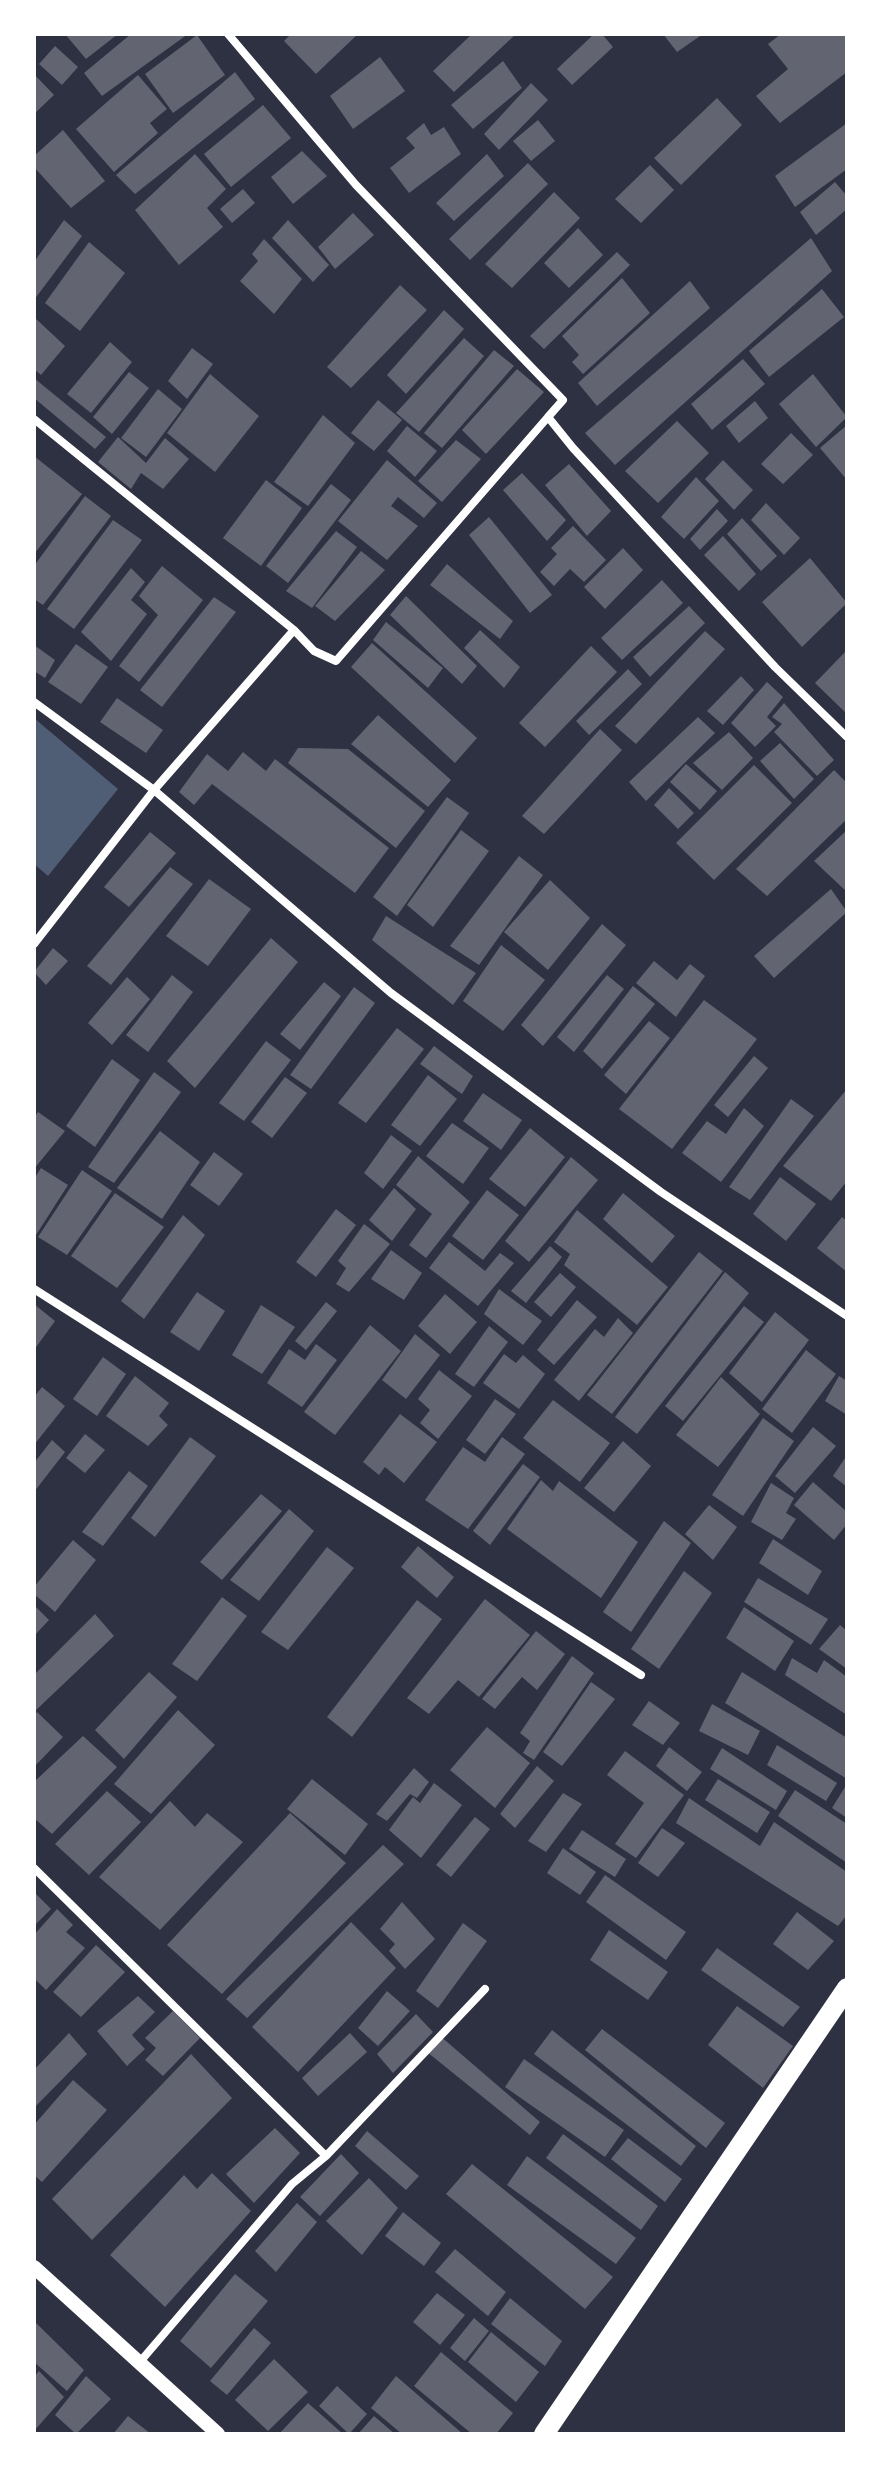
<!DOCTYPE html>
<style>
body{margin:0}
#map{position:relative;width:881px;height:2468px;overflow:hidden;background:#2d3142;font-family:Bitter,serif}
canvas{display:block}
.frame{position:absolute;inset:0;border:36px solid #fff;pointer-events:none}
</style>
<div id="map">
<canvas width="881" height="2468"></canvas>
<div class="frame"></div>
</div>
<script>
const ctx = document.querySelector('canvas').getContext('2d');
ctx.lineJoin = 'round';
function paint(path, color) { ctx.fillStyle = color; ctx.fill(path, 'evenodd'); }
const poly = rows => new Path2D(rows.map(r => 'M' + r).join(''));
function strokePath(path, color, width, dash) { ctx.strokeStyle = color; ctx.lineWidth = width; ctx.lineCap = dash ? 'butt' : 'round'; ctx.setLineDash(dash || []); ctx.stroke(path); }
paint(poly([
 [34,718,118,789,48,876,34,864]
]), '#4f5d75');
paint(poly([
 [65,34,118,34,86,59],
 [131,34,188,34,102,96,84,73],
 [291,34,358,34,316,74,284,41],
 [472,34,516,34,454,92,433,71],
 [594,34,602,34,613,47,572,85,557,69],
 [663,34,703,34,677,52],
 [781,34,847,34,847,72,780,123,756,96,788,69,768,44],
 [197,35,225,75,173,113,145,74],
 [55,46,78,67,62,85,39,64],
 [380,57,405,91,353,129,330,96],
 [503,61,522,88,473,129,451,105],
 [235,72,255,99,135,194,116,175],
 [34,74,54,95,34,114],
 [138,75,167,109,150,123,158,133,114,172,76,129],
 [531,83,548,100,499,150,484,134],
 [717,98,742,125,681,185,654,158],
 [263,105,291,138,231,187,204,154],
 [538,120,555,141,531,161,513,141],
 [424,123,431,135,444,127,461,154,409,193,390,168,415,148,406,138],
 [847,123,847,169,795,207,775,176],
 [63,130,105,181,71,208,34,167,34,156],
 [302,151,327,176,293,204,271,177],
 [195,154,226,189,207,208,223,227,179,265,135,210],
 [487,154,504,176,454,221,436,203],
 [528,163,548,184,470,260,449,239],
 [650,165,674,190,641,223,615,199],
 [835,182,847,196,847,209,816,235,800,212],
 [243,189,255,203,232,223,220,209],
 [554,192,580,218,512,288,485,264],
 [353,213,374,235,335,269,318,247],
 [64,220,82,236,34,300,34,262],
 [288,220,329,265,313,282,272,238],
 [578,228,603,255,569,288,544,263],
 [811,238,832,271,615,465,585,433],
 [264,239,302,279,274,314,240,281,258,261,252,254],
 [89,242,125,273,80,331,45,303],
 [617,252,630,265,544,349,530,336],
 [622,278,650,313,583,374,572,362,579,355,562,336],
 [690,281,710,308,597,406,578,383],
 [400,285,427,310,351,388,327,367],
 [822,289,844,317,769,377,749,351],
 [444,310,464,329,406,394,387,375],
 [34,317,65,346,41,375,34,369],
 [464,338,484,356,419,432,396,413],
 [110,342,132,362,91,413,67,394],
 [192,348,213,364,187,399,168,381],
 [494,350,514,366,442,448,424,433],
 [743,359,765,384,712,430,691,404],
 [517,369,544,392,486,454,462,430],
 [129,372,149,388,112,434,93,417],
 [210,374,259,416,215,472,167,433],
 [813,374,847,417,816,447,779,404],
 [34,378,106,437,95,449,34,398],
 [158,389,182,409,146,457,121,438],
 [378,400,402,420,374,451,351,433],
 [755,401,768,418,739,443,726,426],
 [323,415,355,443,308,506,274,482],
 [677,421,709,453,658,503,625,471],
 [847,425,847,480,820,448],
 [407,426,437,451,415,477,387,451],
 [791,433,813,455,783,484,761,464],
 [118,437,146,463,165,438,189,459,163,489,141,473,131,489,98,462],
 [456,440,481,459,442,502,418,481],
 [34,456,82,494,34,554],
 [387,460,437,503,424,518,398,497,391,506,418,526,387,560,338,521],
 [723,460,753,490,734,510,705,479],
 [569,464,611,511,587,536,545,485],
 [522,473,566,520,547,541,503,490],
 [696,477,719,501,684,539,661,517],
 [266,480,302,508,261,566,223,538],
 [331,484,351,500,288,583,266,566],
 [85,496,111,516,43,605,34,599,34,566],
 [766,503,800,538,784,555,751,520],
 [717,509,728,521,700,550,690,539],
 [489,517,552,595,530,613,469,535],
 [742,518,777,556,761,571,727,534],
 [113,520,142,540,74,629,47,609],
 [573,526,606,560,584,582,570,569,554,586,540,572,557,554,551,548],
 [336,531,357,547,312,608,286,591],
 [723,536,756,574,739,591,704,555],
 [623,548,643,570,605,609,584,587],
 [361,551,385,570,335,621,315,606],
 [810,558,847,603,802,647,762,602],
 [447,564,513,621,500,639,430,585],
 [162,566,203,600,139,682,119,666,158,615,139,596],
 [131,568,145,582,131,600,147,614,111,661,81,632],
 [662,580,683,603,622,660,601,638],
 [406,596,477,666,462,684,390,615],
 [214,597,236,612,162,707,140,690],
 [689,606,705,623,650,677,633,657],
 [386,622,443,668,428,688,373,640],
 [480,630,520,667,504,688,464,648],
 [705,631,725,649,636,744,615,726],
 [372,643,477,738,455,763,351,667],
 [76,644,108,667,81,704,48,682],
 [34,645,55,660,45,678,34,671],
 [591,646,617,672,545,747,519,723],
 [847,650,847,714,815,683],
 [628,669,642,684,589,735,576,721],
 [741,676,754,690,723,725,707,711],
 [767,682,783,697,767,717,776,726,755,747,731,723],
 [117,698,163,730,146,753,100,722],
 [784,703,834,760,817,776,774,732,782,724,772,717],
 [378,715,451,780,428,807,351,744],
 [698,717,715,733,646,801,629,782],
 [600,729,622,750,544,834,522,816],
 [729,732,753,758,722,790,693,763],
 [780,743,814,779,794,799,760,761],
 [298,748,348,749,425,811,396,848,288,763],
 [243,752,266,771,275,759,389,848,355,893,212,784,194,805,179,792,207,754,228,771],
 [686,764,717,791,700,810,670,782],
 [754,765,792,803,714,880,676,843],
 [834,770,847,783,847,819,767,896,736,869],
 [669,788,694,813,678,829,654,805],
 [447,797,469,813,397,916,373,897],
 [461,830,489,851,433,927,407,905],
 [847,830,847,892,814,861],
 [150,832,176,853,129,907,104,887],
 [519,856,543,875,479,965,450,946],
 [170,867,193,884,111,985,87,966],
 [209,879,251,909,208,966,166,936],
 [550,880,590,918,548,970,504,932],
 [831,889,847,912,774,978,754,956],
 [386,916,476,973,453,1005,372,940],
 [602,924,626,945,543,1046,521,1025],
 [271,938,298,962,195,1088,167,1061],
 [501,945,545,980,503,1031,463,1001],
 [53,948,68,961,46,985,34,972],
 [654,961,677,980,690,964,705,976,676,1017,636,983],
 [172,975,193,992,148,1052,126,1035],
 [607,975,624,989,574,1052,557,1037],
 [127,977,150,999,112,1045,88,1023],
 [324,982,341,996,300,1050,280,1034],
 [633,986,655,1004,602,1069,583,1051],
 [354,987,375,1003,311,1089,290,1075],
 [704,1000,757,1039,672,1149,619,1109],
 [649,1021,670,1038,626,1094,604,1075],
 [397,1028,424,1049,366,1123,338,1103],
 [266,1041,291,1060,244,1121,219,1103],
 [434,1046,473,1076,462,1094,420,1064],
 [754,1056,768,1068,728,1117,714,1105],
 [112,1059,140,1080,95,1147,66,1126],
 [154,1072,181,1092,114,1183,88,1167],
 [428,1075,457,1099,420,1146,391,1125],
 [285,1077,307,1093,272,1138,251,1122],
 [847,1089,847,1181,831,1201,783,1166],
 [483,1093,522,1120,501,1150,463,1121],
 [791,1099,814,1116,750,1200,729,1187],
 [744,1108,764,1126,721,1182,682,1153,707,1121,726,1134],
 [38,1112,65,1131,34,1169,34,1118],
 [452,1123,489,1148,463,1184,426,1156],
 [530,1128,565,1157,525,1207,489,1179],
 [160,1131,200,1162,162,1219,117,1188],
 [391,1135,412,1151,383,1189,364,1173],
 [214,1152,243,1174,219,1206,190,1185],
 [418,1156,470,1202,426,1258,409,1245,432,1214,396,1185],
 [571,1157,598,1180,529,1262,505,1241],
 [41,1168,68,1185,36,1235,34,1179],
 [82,1170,112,1191,67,1255,38,1237],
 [780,1177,816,1204,786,1241,753,1214],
 [394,1188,416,1209,392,1241,369,1220],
 [487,1190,519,1215,483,1260,452,1236],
 [115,1193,164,1227,117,1288,71,1256],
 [623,1193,675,1236,652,1263,603,1219],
 [336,1209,356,1225,316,1277,296,1262],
 [577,1210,668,1287,637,1325,564,1265,570,1254,554,1242],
 [183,1215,205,1235,144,1319,121,1301],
 [842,1217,847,1221,847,1272,817,1248],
 [364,1224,390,1244,349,1292,336,1284,346,1268,338,1261],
 [449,1242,485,1271,500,1253,514,1263,478,1306,429,1268],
 [550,1246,562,1257,526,1303,511,1291],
 [391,1250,422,1273,404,1300,371,1279],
 [699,1252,723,1271,612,1414,587,1395],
 [725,1272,749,1293,637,1434,615,1417],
 [560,1273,576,1287,551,1317,534,1302],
 [499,1289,542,1321,523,1345,484,1314],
 [197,1292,225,1311,199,1351,170,1332],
 [445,1294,477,1322,450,1354,418,1326],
 [577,1300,597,1317,554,1365,537,1350],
 [326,1302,337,1311,306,1350,295,1341],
 [34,1304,55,1321,34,1350],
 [261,1305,295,1327,262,1374,232,1355],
 [744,1306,764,1322,683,1421,665,1406],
 [775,1312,809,1340,762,1402,729,1373],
 [618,1318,633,1333,579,1401,554,1380,595,1329,604,1337],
 [370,1325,401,1351,335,1435,304,1412],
 [489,1326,508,1342,474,1387,455,1374],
 [415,1334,440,1355,406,1399,382,1380],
 [316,1344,337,1360,302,1407,267,1383,289,1349,305,1360],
 [806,1350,836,1374,792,1433,762,1409],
 [504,1354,516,1363,523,1355,545,1374,519,1409,483,1383],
 [103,1357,126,1374,97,1416,73,1399],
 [439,1370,472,1396,438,1439,420,1423,430,1410,418,1399],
 [135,1376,169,1403,159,1416,168,1425,148,1446,106,1416],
 [839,1376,847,1381,847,1415,825,1401],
 [721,1377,760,1414,718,1467,676,1435],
 [42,1387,65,1406,34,1445,34,1397],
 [495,1399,516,1414,485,1454,466,1440],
 [553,1400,610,1443,580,1482,523,1438],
 [400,1414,437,1442,404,1483,385,1467,379,1475,363,1462],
 [763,1418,794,1441,743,1516,712,1495],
 [813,1427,836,1446,795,1493,775,1476],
 [85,1434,105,1450,85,1473,66,1458],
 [190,1437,216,1456,155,1537,131,1518],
 [502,1437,525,1454,468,1529,425,1500,463,1447,485,1462],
 [52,1440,65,1452,34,1492,34,1463],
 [623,1441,651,1466,614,1512,584,1488],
 [847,1455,847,1487,833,1476],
 [523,1464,540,1477,490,1545,473,1531],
 [129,1471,148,1486,103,1546,82,1532],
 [541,1480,553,1491,559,1481,638,1542,601,1598,507,1529],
 [813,1482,847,1512,847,1524,834,1540,794,1505],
 [771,1483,794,1498,786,1513,796,1519,782,1540,751,1522],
 [261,1494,282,1511,222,1580,200,1562],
 [709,1505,737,1527,713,1560,685,1534],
 [289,1509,314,1531,259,1601,230,1580],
 [664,1521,691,1543,631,1632,603,1612],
 [773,1539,822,1571,808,1595,759,1563],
 [73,1540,96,1560,55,1612,34,1594,34,1587],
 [418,1546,454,1577,437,1598,401,1567],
 [327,1547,354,1568,288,1650,261,1632],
 [684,1571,712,1593,659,1669,631,1649],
 [758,1578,828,1619,811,1645,744,1602],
 [222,1597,247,1616,197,1681,172,1664],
 [485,1599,530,1635,479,1697,458,1680,429,1714,407,1698],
 [417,1600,442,1619,352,1737,327,1717],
 [34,1605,49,1620,34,1636],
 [744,1607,794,1641,775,1671,726,1638],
 [95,1614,114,1636,34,1712,34,1675],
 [840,1625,847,1631,847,1669,819,1649],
 [536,1631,565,1654,537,1690,522,1677,495,1709,482,1699],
 [572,1656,594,1673,534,1760,523,1753,530,1741,520,1733],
 [792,1658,817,1673,824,1660,847,1677,847,1715,785,1675],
 [149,1672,177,1697,124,1759,95,1730],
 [742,1672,847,1738,847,1779,725,1703],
 [591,1682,615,1699,562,1766,543,1752],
 [649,1701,680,1723,663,1745,632,1725],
 [712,1704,760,1731,748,1755,699,1731],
 [178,1710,215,1745,151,1814,114,1784],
 [37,1712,63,1737,34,1767,34,1717],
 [487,1727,530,1763,495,1808,450,1770],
 [83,1736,117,1767,52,1834,34,1818,34,1782],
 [777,1745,837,1783,826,1801,767,1765],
 [669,1747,702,1772,687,1791,656,1766],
 [722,1748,787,1791,776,1810,710,1769],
 [625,1751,684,1795,636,1858,615,1844,644,1803,607,1775],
 [537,1766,554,1781,515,1828,500,1814],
 [414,1768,429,1782,417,1798,410,1794,387,1821,376,1814],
 [312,1779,368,1824,345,1855,287,1809],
 [718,1779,770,1812,757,1833,705,1800],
 [434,1783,462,1805,421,1858,389,1830,413,1797,420,1803],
 [845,1787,847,1789,847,1818,832,1808],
 [795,1790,847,1824,847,1863,778,1816],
 [107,1791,141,1822,89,1875,55,1844],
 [563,1793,582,1804,546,1852,528,1841],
 [689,1798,760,1846,774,1822,847,1872,847,1915,838,1926,676,1823],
 [170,1801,195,1827,207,1813,243,1842,160,1930,99,1877],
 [290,1813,346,1863,222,1994,167,1945],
 [475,1817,490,1829,451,1877,436,1865],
 [662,1828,685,1843,658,1877,638,1863],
 [582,1830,626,1859,615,1877,569,1849],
 [383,1845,404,1864,247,2018,226,1999],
 [563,1848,596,1872,580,1895,547,1873],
 [605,1875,686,1932,666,1960,586,1902],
 [34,1892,51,1909,34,1926],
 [402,1902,435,1939,405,1969,389,1951,395,1944,380,1929],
 [57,1909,73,1925,66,1932,85,1948,46,1990,34,1978,34,1935],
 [797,1912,834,1941,808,1970,773,1944],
 [351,1922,396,1968,298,2072,252,2027],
 [463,1923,487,1941,438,2008,416,1991],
 [609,1930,668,1972,648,2000,590,1960],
 [96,1945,125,1972,81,2017,53,1992],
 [717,1948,800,2007,783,2027,701,1970],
 [387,1991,410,2011,378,2046,358,2028],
 [138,1996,155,2012,132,2035,145,2049,127,2066,97,2031],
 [737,2006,793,2046,763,2088,708,2045],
 [173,2011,200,2038,163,2076,145,2060,156,2048,145,2038],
 [416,2014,433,2032,393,2073,377,2054],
 [602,2029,725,2123,706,2148,585,2050],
 [552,2030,696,2146,681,2166,534,2054],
 [69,2033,87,2054,34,2108,34,2070],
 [350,2033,367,2052,318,2096,302,2078],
 [439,2035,540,2122,530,2135,427,2052],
 [191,2054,232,2098,92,2240,52,2199],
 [524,2059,624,2130,605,2157,505,2087],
 [73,2080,107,2110,42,2182,34,2175,34,2125],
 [275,2128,300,2153,254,2203,226,2174],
 [367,2131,419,2176,406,2190,355,2146],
 [563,2134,658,2206,641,2230,546,2158],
 [628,2138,682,2179,665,2202,611,2159],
 [341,2154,359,2173,320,2216,300,2197],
 [527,2156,636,2238,616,2264,507,2185],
 [472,2164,613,2277,585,2309,446,2194],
 [212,2173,251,2211,165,2307,110,2255,184,2175,197,2189],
 [369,2178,398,2208,362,2255,326,2221],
 [297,2203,317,2222,276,2272,255,2251],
 [403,2212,441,2243,424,2266,385,2236],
 [455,2249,506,2292,488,2316,435,2272],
 [235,2274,268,2301,211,2368,180,2341],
 [437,2293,465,2315,440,2345,413,2322],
 [510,2298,562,2341,545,2366,491,2324],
 [474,2318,489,2331,465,2361,450,2348],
 [34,2321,84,2370,67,2391,34,2362],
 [254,2328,271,2343,227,2395,210,2381],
 [491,2332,539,2372,516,2402,468,2362],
 [441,2352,513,2413,496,2434,472,2434,414,2386],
 [274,2359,308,2392,268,2431,235,2400],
 [39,2371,64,2397,34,2431,34,2377],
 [86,2376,111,2399,76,2434,55,2415],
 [396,2376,463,2434,402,2434,371,2408],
 [337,2386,367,2414,349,2434,319,2406],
 [308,2403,343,2434,279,2434],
 [128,2416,151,2434,113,2434],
 [374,2416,395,2434,358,2434]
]), '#626471');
strokePath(poly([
 [228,34,356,185,563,400,548,417,573,448,775,667,847,737],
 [34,419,294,630,314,651,336,661,548,417],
 [34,702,154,790,391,993,661,1192,847,1316],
 [34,944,154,790,294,630],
 [34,1289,641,1675],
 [34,1868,326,2156],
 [139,2363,292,2184,326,2156,485,1989]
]), '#fff', 8);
strokePath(poly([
 [34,2267,218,2434]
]), '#fff', 14);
strokePath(poly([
 [544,2434,847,1988]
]), '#fff', 20);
</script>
